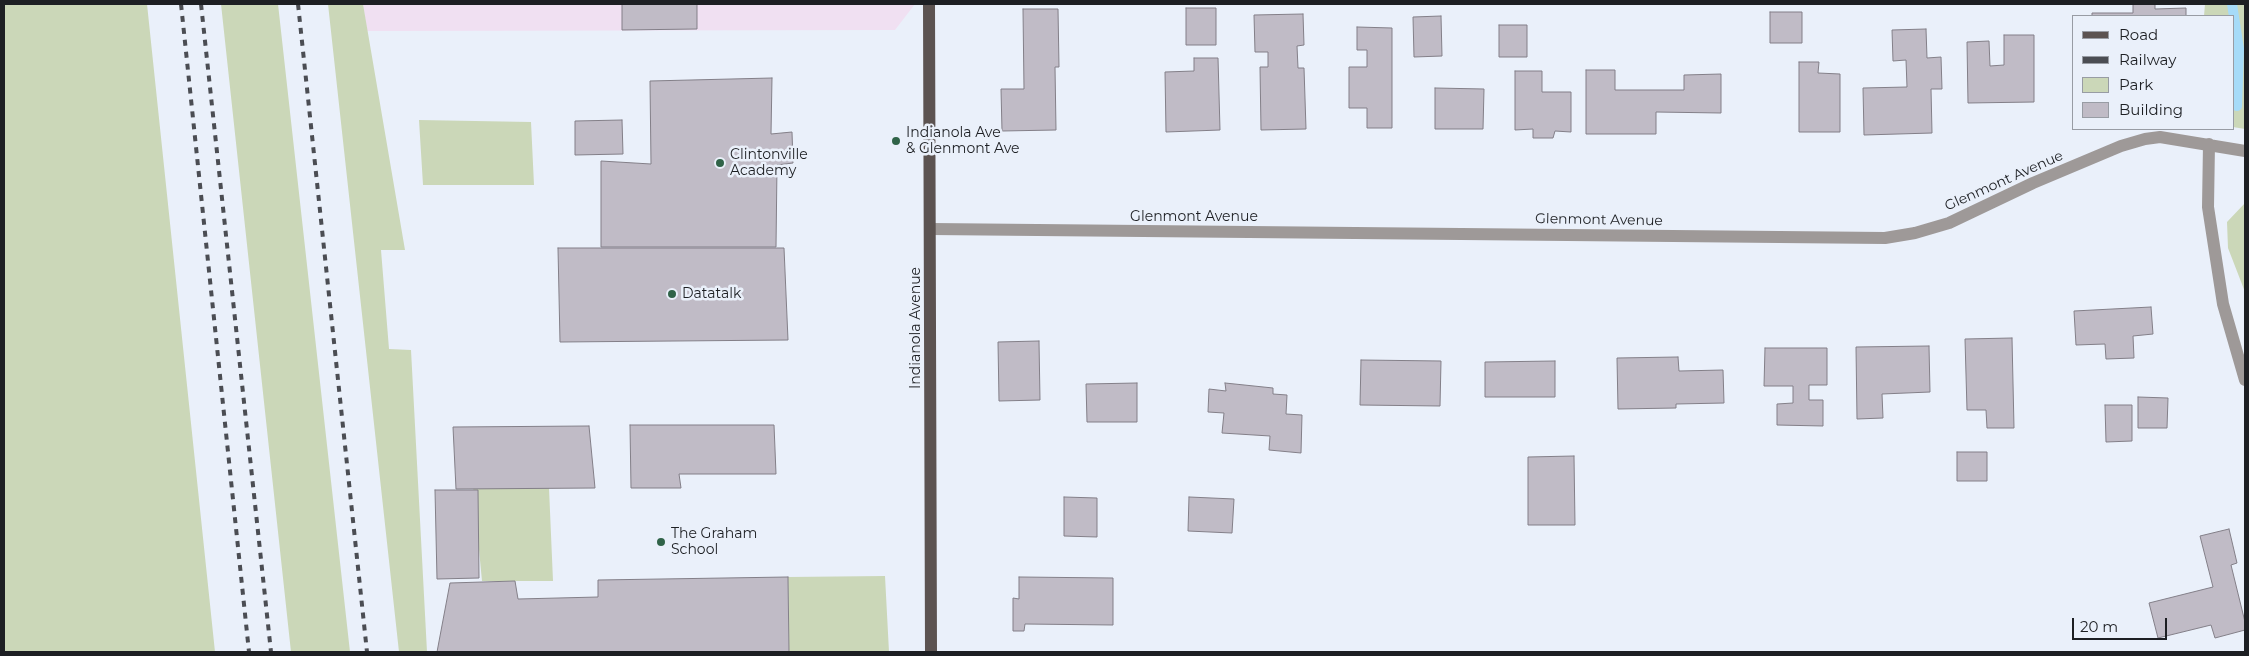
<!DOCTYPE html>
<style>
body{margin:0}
#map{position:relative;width:2249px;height:656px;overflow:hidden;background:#eaf0fa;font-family:Montserrat,sans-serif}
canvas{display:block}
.frame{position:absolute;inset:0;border:5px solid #1d1f23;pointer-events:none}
.legend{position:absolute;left:2072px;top:15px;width:162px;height:115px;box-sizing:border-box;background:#eaf0fa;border:1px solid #989ca4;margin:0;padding:6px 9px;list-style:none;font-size:15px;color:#1d1f23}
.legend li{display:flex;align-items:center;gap:10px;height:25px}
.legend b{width:25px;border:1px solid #989ca4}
.scale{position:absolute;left:2072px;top:618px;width:95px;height:22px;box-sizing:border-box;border:2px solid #1d1f23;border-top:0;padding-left:6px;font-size:15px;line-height:18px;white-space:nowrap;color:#1d1f23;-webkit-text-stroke:4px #eaf0fa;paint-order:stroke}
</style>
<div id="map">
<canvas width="2249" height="656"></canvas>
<div class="frame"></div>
<ul class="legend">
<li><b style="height:6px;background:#5c5351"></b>Road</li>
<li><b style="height:6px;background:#4b4d53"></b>Railway</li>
<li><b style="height:14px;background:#cbd7b8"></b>Park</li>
<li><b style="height:14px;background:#c0bbc6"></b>Building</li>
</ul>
<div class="scale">20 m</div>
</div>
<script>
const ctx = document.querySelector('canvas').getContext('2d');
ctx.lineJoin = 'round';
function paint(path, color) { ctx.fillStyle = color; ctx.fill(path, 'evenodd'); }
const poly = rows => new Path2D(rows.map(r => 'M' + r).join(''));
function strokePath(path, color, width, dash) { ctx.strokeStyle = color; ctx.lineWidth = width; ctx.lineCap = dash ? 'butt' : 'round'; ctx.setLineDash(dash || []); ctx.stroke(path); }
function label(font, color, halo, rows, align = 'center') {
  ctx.font = font + ' Montserrat,sans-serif'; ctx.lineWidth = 5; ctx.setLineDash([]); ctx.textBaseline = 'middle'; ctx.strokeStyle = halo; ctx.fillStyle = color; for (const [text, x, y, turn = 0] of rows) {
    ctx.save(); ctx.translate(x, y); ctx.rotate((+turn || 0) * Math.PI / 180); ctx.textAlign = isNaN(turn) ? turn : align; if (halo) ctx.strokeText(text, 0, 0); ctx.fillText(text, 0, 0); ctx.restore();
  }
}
paint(poly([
 [363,4,915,4,895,30,395,31,367,31]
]), '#f0e0f2');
paint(poly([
 [4,4,147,4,215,652,4,652],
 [221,4,278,4,350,652,291,652],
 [328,4,363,4,405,250,381,250,389,349,411,350,427,652,399,652],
 [2205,4,2245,4,2245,129,2233,127,2233,16,2204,16],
 [419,120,531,122,534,185,423,185],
 [2245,203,2245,292,2228,248,2227,222],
 [473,487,549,488,553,581,482,581],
 [885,576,889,652,789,652,788,577]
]), '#cbd7b8');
strokePath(poly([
 [2232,4,2239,49,2237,106]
]), '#a6dbf8', 10);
const building = poly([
 [622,4,697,4,697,29,622,30,622,4],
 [2133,4,2155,4,2155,9,2186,8,2186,16,2092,16,2092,13,2133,13,2133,4],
 [1186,8,1216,8,1216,45,1186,45,1186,8],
 [1023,9,1058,9,1059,67,1055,67,1056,130,1002,131,1001,89,1024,89,1023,9],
 [1770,12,1802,12,1802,43,1770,43,1770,12],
 [1303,14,1304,45,1297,46,1298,68,1304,68,1306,129,1261,130,1260,67,1268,67,1268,52,1255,52,1254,15,1303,14],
 [1441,16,1442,56,1414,57,1413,17,1441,16],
 [1499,25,1527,25,1527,57,1499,57,1499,25],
 [1357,27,1392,28,1392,128,1367,128,1367,108,1349,108,1349,67,1367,67,1367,50,1357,50,1357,27],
 [1926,29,1927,58,1941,57,1942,89,1931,89,1932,133,1864,135,1863,88,1907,87,1906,60,1893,61,1892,30,1926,29],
 [2004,35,2034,35,2034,102,1968,103,1967,42,1989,41,1990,66,2004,65,2004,35],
 [1194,58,1218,58,1220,130,1166,132,1165,72,1194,71,1194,58],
 [1799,62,1819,62,1818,73,1840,74,1840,132,1799,132,1799,62],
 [1586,70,1615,70,1615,90,1684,90,1684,75,1721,74,1721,113,1656,112,1656,134,1586,134,1586,70],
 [1515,71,1542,71,1542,92,1571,92,1571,132,1555,131,1553,138,1533,138,1533,129,1515,130,1515,71],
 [772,78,771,134,792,132,793,163,777,165,776,247,601,247,601,161,651,164,650,81,772,78],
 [1435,88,1484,89,1483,129,1435,129,1435,88],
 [622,120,623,154,575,155,575,121,622,120],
 [558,248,784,248,788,340,560,342,558,248],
 [2151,307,2153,334,2133,336,2134,358,2106,359,2105,344,2076,345,2074,311,2151,307],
 [2012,338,2014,428,1987,428,1986,410,1967,410,1965,339,2012,338],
 [1039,341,1040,400,999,401,998,342,1039,341],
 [1929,346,1930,392,1882,394,1883,418,1857,419,1856,347,1929,346],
 [1765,348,1827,348,1827,385,1809,385,1809,400,1823,400,1823,426,1777,425,1777,404,1793,403,1793,386,1764,386,1765,348],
 [1678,357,1679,371,1723,370,1724,403,1676,404,1676,408,1618,409,1617,358,1678,357],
 [1361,360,1441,361,1440,406,1360,405,1361,360],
 [1555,361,1555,397,1485,397,1485,362,1555,361],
 [1137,383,1137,422,1087,422,1086,384,1137,383],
 [1225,383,1273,388,1273,394,1287,395,1286,414,1302,415,1301,453,1269,450,1270,436,1222,433,1224,413,1208,412,1209,389,1226,391,1225,383],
 [2138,397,2168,398,2167,428,2138,428,2138,397],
 [2105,405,2132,405,2132,441,2106,442,2105,405],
 [630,425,774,425,776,474,679,474,681,488,631,488,630,425],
 [589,426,595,488,456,489,453,427,589,426],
 [1957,452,1987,452,1987,481,1957,481,1957,452],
 [1574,456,1575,525,1528,525,1528,457,1574,456],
 [435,490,478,490,479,578,437,579,435,490],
 [1064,497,1097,498,1097,537,1064,536,1064,497],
 [1189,497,1234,499,1232,533,1188,531,1189,497],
 [2229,529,2237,563,2231,565,2245,622,2245,630,2215,638,2211,625,2158,638,2149,603,2213,587,2200,536,2229,529],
 [788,577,789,652,437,652,450,583,515,581,518,599,598,597,598,580,788,577],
 [1019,577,1113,578,1113,625,1025,624,1024,631,1013,631,1013,598,1019,599,1019,577]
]);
paint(building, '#c0bbc6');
strokePath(building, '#837f88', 1);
strokePath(poly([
 [2209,144,2208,207,2223,304,2245,380],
 [931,229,1885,238,1915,233,1949,223,2033,183,2121,146,2145,139,2160,137,2245,151]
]), '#9e9998', 12);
strokePath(poly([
 [929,4,931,652]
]), '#5c5351', 12);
strokePath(poly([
 [181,4,249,652],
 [201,4,271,652],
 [298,4,367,652]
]), '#4b4d53', 4, [6, 6]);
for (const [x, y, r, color] of [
 [896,141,5,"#306348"],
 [720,163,5,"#306348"],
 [672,294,5,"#306348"],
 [661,542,5,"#306348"]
]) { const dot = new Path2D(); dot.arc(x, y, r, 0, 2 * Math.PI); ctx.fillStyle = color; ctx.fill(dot); strokePath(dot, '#eaf0fa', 2); }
label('14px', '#1d1f23', '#eaf0fa', [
 ["Indianola Ave",906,133],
 ["& Glenmont Ave",906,149],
 ["Clintonville",730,155],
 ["Academy",730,171],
 ["Datatalk",682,294],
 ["The Graham",671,534],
 ["School",671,550]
], 'left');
label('14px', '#1d1f23', '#eaf0fa', [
 ["Glenmont Avenue",2004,181,-24],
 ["Glenmont Avenue",1194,217],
 ["Glenmont Avenue",1599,220,1],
 ["Indianola Avenue",916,328,-90]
]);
</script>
